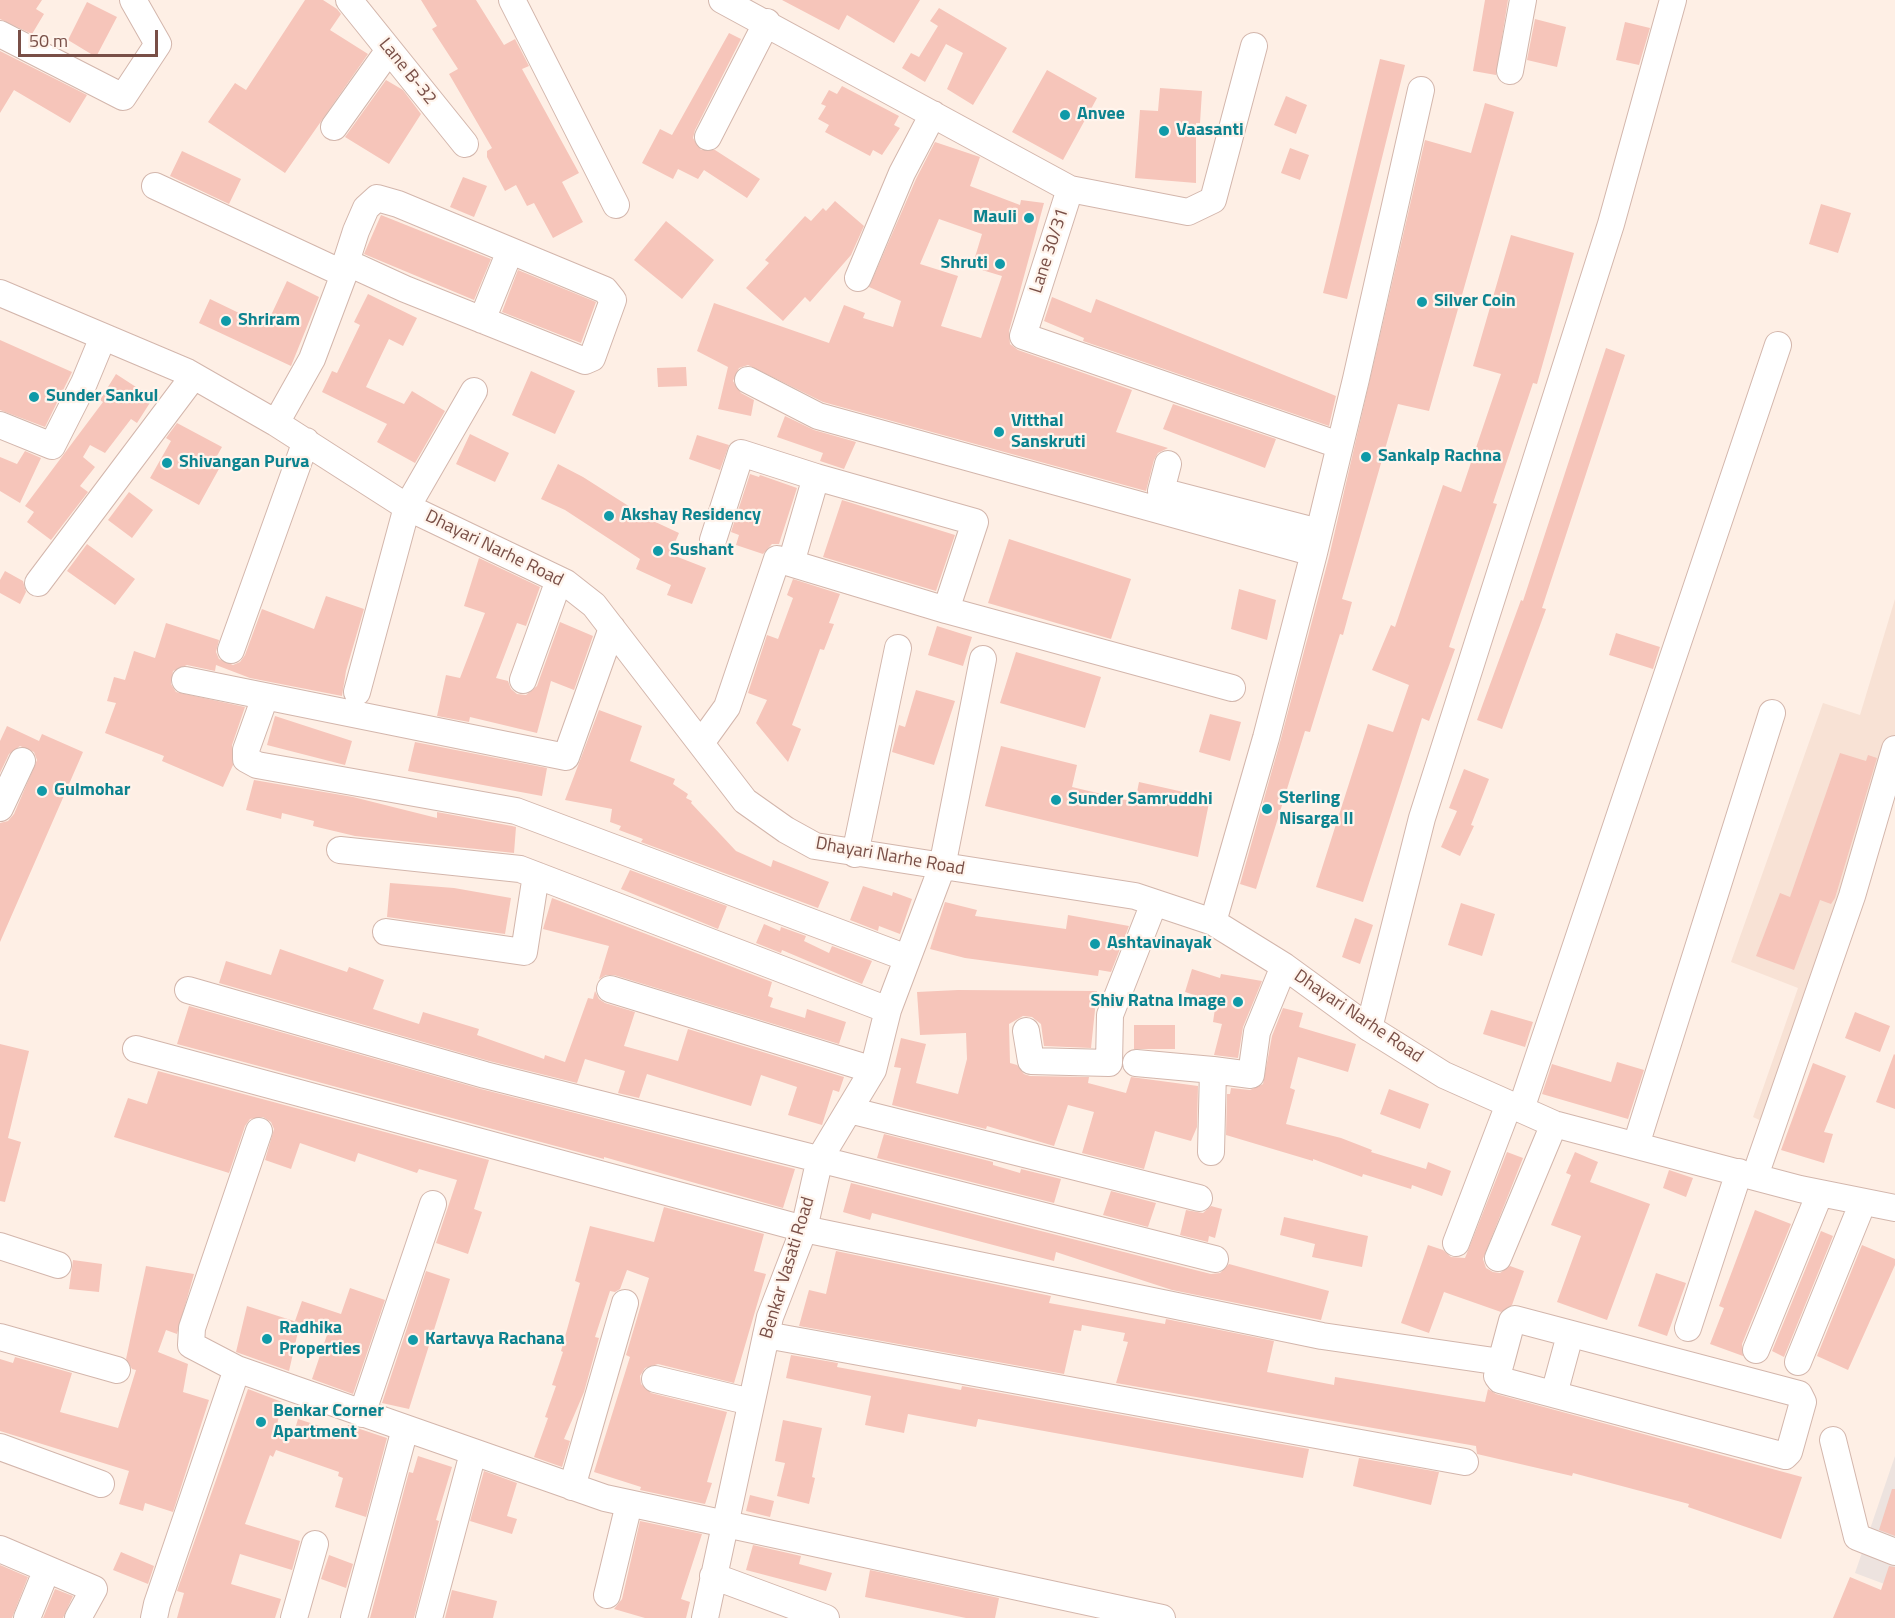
<!DOCTYPE html>
<style>
body{margin:0}
#map{position:relative;width:1895px;height:1618px;overflow:hidden;background:#feefe5;font-family:"Titillium Web",sans-serif}
canvas{display:block}
.scale{position:absolute;left:18px;top:30px;width:140px;height:27px;box-sizing:border-box;border:3px solid #794f47;border-top:0;padding-left:8px;font-size:18px;line-height:21px;white-space:nowrap;color:#794f47;-webkit-text-stroke:4px #fff4ec;paint-order:stroke}
</style>
<div id="map">
<canvas width="1895" height="1618"></canvas>
<div class="scale">50 m</div>
</div>
<script>
const ctx = document.querySelector('canvas').getContext('2d');
ctx.lineJoin = 'round';
function paint(path, color) { ctx.fillStyle = color; ctx.fill(path, 'evenodd'); }
const poly = rows => new Path2D(rows.map(r => 'M' + r).join(''));
function strokePath(path, color, width, dash) { ctx.strokeStyle = color; ctx.lineWidth = width; ctx.lineCap = dash ? 'butt' : 'round'; ctx.setLineDash(dash || []); ctx.stroke(path); }
function label(font, color, halo, rows, align = 'center') {
  ctx.font = font + ' "Titillium Web",sans-serif'; ctx.lineWidth = 4.5; ctx.setLineDash([]); ctx.textBaseline = 'middle'; ctx.strokeStyle = halo; ctx.fillStyle = color; for (const [text, x, y, turn = 0] of rows) {
    ctx.save(); ctx.translate(x, y); ctx.rotate((+turn || 0) * Math.PI / 180); ctx.textAlign = isNaN(turn) ? turn : align; if (halo) ctx.strokeText(text, 0, 0); ctx.fillText(text, 0, 0); ctx.restore();
  }
}
paint(poly([
 [1895,599,1895,785,1770,1125,1753,1117,1798,988,1731,962,1823,703,1860,715]
]), '#f8e2d5');
paint(poly([
 [1895,1456,1895,1588,1855,1573]
]), '#ede3df');
paint(poly([
 [0,0,42,0,36,9,44,14,32,34,0,19],
 [305,0,323,0,337,9,341,14,330,30,368,54,285,173,208,122,235,83,246,90],
 [421,0,476,0,504,45,515,39,529,66,522,69,579,173,562,182,583,222,553,238,534,203,527,206,516,185,505,191,487,157,487,151,492,148,449,74,458,69,432,29,437,26],
 [782,0,920,0,894,43,847,15,839,30],
 [1485,0,1508,0,1496,75,1473,71],
 [87,2,117,17,96,57,68,40],
 [939,8,1007,48,973,105,947,89,963,53,946,44,925,82,902,68,911,53,919,57,938,26,930,21],
 [1535,19,1566,27,1557,67,1527,60],
 [1625,22,1650,28,1639,65,1616,60],
 [729,33,741,39,695,130,693,138,701,150,715,150,760,179,747,198,704,170,698,179,678,169,673,179,642,163,660,129,672,135],
 [0,51,87,95,70,123,14,90,0,113],
 [1380,59,1405,65,1347,299,1323,293],
 [1047,70,1097,98,1063,160,1012,132],
 [386,80,403,90,421,114,389,164,345,137],
 [842,86,899,116,894,125,900,128,882,155,873,150,870,156,825,132,829,125,818,119,826,106,821,104,829,90,837,94],
 [1160,88,1202,91,1200,123,1196,123,1196,183,1135,178,1140,110,1158,111],
 [1286,96,1307,105,1296,134,1274,125],
 [1485,103,1514,112,1429,411,1398,404,1342,599,1352,602,1343,635,1340,634,1310,732,1305,731,1256,889,1240,884,1280,742,1329,557,1425,140,1471,153],
 [935,142,980,157,970,186,1020,205,1021,200,1044,203,1009,331,1010,344,1018,350,1132,390,1116,432,1168,448,1158,453,1154,460,1146,491,823,402,748,365,739,368,733,381,741,393,754,400,751,416,718,409,728,367,697,351,714,303,829,343,844,305,865,313,863,318,893,327,901,301,869,287,916,179],
 [939,219,982,234,972,267,1002,276,981,338,941,326,958,276,920,264],
 [1290,148,1309,155,1300,180,1281,173],
 [182,151,241,179,229,204,170,176],
 [463,177,487,186,474,217,450,207],
 [835,201,864,226,851,255,810,302,805,297,783,321,746,288,769,263,765,260,805,216,811,221,823,208,826,211],
 [1821,204,1851,213,1838,253,1809,244],
 [381,215,491,259,474,300,364,254],
 [666,221,714,260,682,299,634,260],
 [1511,235,1574,253,1537,384,1533,383,1493,503,1497,504,1449,647,1455,649,1429,721,1422,718,1363,902,1316,887,1368,724,1393,732,1409,685,1372,670,1391,625,1395,627,1443,485,1461,492,1501,374,1473,366],
 [518,270,596,302,581,343,502,312],
 [287,281,319,297,291,366,199,323,210,299,266,326],
 [368,294,417,318,403,346,389,339,366,387,404,404,412,391,445,411,415,463,377,442,387,424,322,392,332,371,337,373,360,325,354,322],
 [1052,297,1091,313,1096,299,1336,396,1329,426,1083,341,1084,338,1044,321],
 [0,340,72,372,45,427,0,410],
 [1606,348,1625,355,1542,608,1546,609,1502,729,1477,720,1521,600,1523,601],
 [686,367,687,386,658,387,657,368],
 [531,371,575,391,555,434,512,415],
 [116,374,153,398,137,423,131,419,105,453,90,445,83,457,95,467,80,486,88,492,51,540,27,522,34,512,25,506,103,402,100,400],
 [1173,404,1276,439,1265,468,1163,429],
 [785,416,814,430,856,442,844,469,820,461,823,453,777,437],
 [177,423,222,447,213,463,220,467,199,505,150,478,171,441,166,438],
 [470,434,509,453,495,482,456,464],
 [697,435,729,445,720,470,689,459],
 [25,451,41,458,20,503,0,491,0,457,17,464],
 [558,464,583,477,649,519,679,533,670,554,706,568,692,604,667,595,671,585,636,569,640,559,565,510,541,499],
 [750,474,759,477,760,475,797,488,779,544,772,544,763,554,736,545,739,535,731,532],
 [129,492,153,510,132,538,108,520],
 [842,500,955,535,936,591,823,557],
 [1009,539,1131,579,1111,639,988,603],
 [87,544,135,579,115,605,67,571],
 [479,558,540,587,526,626,517,623,496,678,508,681,511,689,517,694,526,695,537,686,560,622,593,636,574,690,551,681,537,733,470,717,469,722,437,716,446,675,460,678,485,613,464,606],
 [5,571,23,581,26,592,20,604,0,593,0,580],
 [793,579,840,594,829,623,834,624,824,650,820,649,792,725,801,729,788,762,756,723,767,700,748,693,767,635,778,639,793,598,787,595],
 [1239,589,1276,600,1267,640,1231,629],
 [326,596,364,609,346,671,342,696,250,678,216,665,215,671,187,665,173,671,171,684,176,692,245,707,232,745,233,765,223,787,162,761,164,756,105,733,116,703,107,701,114,677,125,680,134,651,155,658,166,623,219,640,216,652,219,659,233,665,240,662,245,655,262,609,314,629],
 [937,626,972,637,963,666,928,655],
 [1616,633,1660,647,1653,669,1609,655],
 [1016,652,1101,677,1085,728,1000,703],
 [916,690,955,701,934,765,892,752,899,725,905,727],
 [599,710,642,726,630,761,675,779,673,784,688,794,686,798,692,801,691,803,736,851,771,867,773,860,829,882,818,908,641,842,643,839,619,830,621,826,610,822,612,809,565,800],
 [1210,714,1241,722,1230,761,1199,752],
 [275,716,352,741,345,765,267,745],
 [7,726,39,741,42,734,83,752,0,942,0,823,8,821,14,814,37,760,34,752,20,746,9,754,0,773,0,741],
 [415,742,547,768,542,796,408,771],
 [1001,746,1077,765,1072,787,1135,802,1139,782,1210,798,1198,857,985,806],
 [1840,753,1866,761,1868,755,1877,758,1835,898,1831,904,1820,900,1794,970,1756,956,1780,893,1790,897],
 [1464,769,1489,779,1471,825,1474,826,1460,856,1441,847,1457,811,1449,808],
 [254,780,353,797,437,818,437,812,512,826,516,827,514,853,355,836,313,826,314,821,282,813,281,819,246,810],
 [630,870,727,906,718,929,621,889],
 [390,883,454,888,511,898,505,934,387,917],
 [863,886,892,896,893,892,912,899,900,934,879,926,878,931,850,920],
 [552,898,772,982,768,996,773,998,770,1007,805,1018,807,1009,846,1022,839,1044,614,975,606,975,599,979,609,946,543,929],
 [945,902,977,910,975,916,1066,929,1068,915,1129,926,1111,972,1099,970,1098,976,965,958,930,949],
 [1461,903,1495,914,1482,956,1448,945],
 [1355,918,1373,925,1360,964,1342,957],
 [764,924,780,931,781,927,806,936,804,941,829,953,832,946,872,961,862,984,782,950,781,953,756,943],
 [280,949,347,972,349,967,384,980,373,1009,419,1024,423,1012,479,1029,477,1035,544,1059,545,1055,565,1062,588,998,593,999,595,991,599,999,605,1003,635,1012,624,1046,678,1061,688,1029,844,1077,839,1092,833,1090,822,1125,788,1115,797,1087,761,1075,751,1106,647,1074,639,1098,618,1093,625,1071,585,1059,577,1083,489,1061,219,983,226,961,271,975],
 [1192,969,1220,978,1221,974,1262,981,1243,1027,1238,1058,1214,1055,1222,1024,1213,1022,1216,1002,1185,992],
 [958,990,1097,991,1091,1048,1044,1046,1041,1024,1032,1017,1023,1016,1009,1024,1010,1063,1017,1065,1024,1074,1030,1076,1089,1077,1088,1083,1126,1093,1131,1077,1198,1086,1197,1127,1191,1141,1155,1131,1144,1169,1082,1153,1094,1112,1068,1105,1054,1146,987,1126,986,1129,892,1105,901,1068,894,1067,901,1038,926,1044,916,1083,958,1094,967,1059,966,1033,920,1035,917,992],
 [189,1006,481,1089,795,1169,783,1208,604,1157,604,1159,177,1044],
 [1283,1008,1303,1013,1299,1027,1356,1044,1348,1072,1298,1057,1290,1088,1295,1090,1286,1124,1341,1138,1372,1150,1371,1152,1426,1169,1428,1162,1451,1171,1442,1196,1412,1185,1411,1189,1363,1174,1362,1177,1313,1159,1313,1161,1226,1135,1227,1094,1230,1094,1231,1088,1250,1090,1263,1084,1272,1036],
 [1491,1010,1533,1022,1525,1047,1483,1034],
 [1855,1012,1890,1026,1880,1052,1845,1038],
 [1134,1025,1175,1025,1175,1049,1134,1049],
 [0,1044,29,1051,8,1138,21,1142,5,1202,0,1201],
 [1894,1054,1895,1055,1895,1109,1876,1102],
 [1617,1062,1644,1070,1628,1119,1542,1094,1552,1064,1611,1082],
 [1813,1063,1846,1076,1824,1132,1833,1134,1824,1163,1781,1150],
 [158,1071,489,1160,474,1209,482,1212,468,1254,436,1243,457,1180,419,1169,417,1173,358,1153,355,1162,300,1143,291,1169,265,1160,274,1129,271,1122,263,1117,250,1119,245,1126,229,1173,114,1137,128,1098,147,1104],
 [1389,1089,1429,1104,1420,1129,1380,1114],
 [884,1134,993,1162,993,1165,1020,1173,1021,1169,1061,1179,1054,1203,877,1158],
 [1507,1152,1523,1158,1483,1259,1486,1268,1493,1272,1500,1273,1510,1266,1524,1271,1512,1305,1501,1312,1444,1292,1429,1333,1401,1323,1428,1245,1443,1250,1451,1257,1465,1258],
 [1575,1152,1598,1162,1590,1182,1650,1204,1607,1320,1557,1302,1581,1236,1551,1225,1571,1175,1566,1173],
 [1669,1170,1693,1178,1686,1197,1663,1188],
 [851,1183,1211,1274,1220,1273,1229,1264,1329,1291,1321,1320,1172,1290,1056,1252,1054,1261,872,1213,870,1220,843,1212],
 [1111,1191,1156,1203,1148,1227,1103,1215],
 [1211,1206,1222,1209,1215,1238,1209,1236,1208,1242,1180,1235,1186,1210,1203,1213],
 [664,1207,764,1234,754,1271,766,1274,734,1383,658,1364,645,1368,640,1376,641,1384,651,1393,727,1412,707,1482,712,1483,705,1504,640,1490,641,1487,594,1472,630,1357,626,1355,649,1278,627,1270,620,1289,615,1292,610,1291,595,1337,599,1338,584,1392,564,1439,570,1441,562,1467,534,1457,548,1418,545,1417,556,1386,552,1385,563,1352,561,1351,580,1283,575,1281,590,1226,654,1242],
 [1755,1210,1791,1224,1742,1344,1743,1356,1710,1344,1724,1308,1719,1306],
 [1284,1217,1368,1236,1362,1267,1312,1257,1315,1244,1280,1235],
 [1821,1231,1833,1236,1784,1357,1772,1351],
 [1862,1245,1895,1259,1895,1265,1848,1370,1817,1356],
 [836,1251,1051,1296,1049,1303,1165,1324,1166,1319,1274,1341,1267,1372,1334,1385,1335,1377,1485,1402,1488,1389,1496,1394,1802,1477,1781,1539,1688,1507,1689,1504,1573,1473,1572,1476,1477,1454,1476,1446,1116,1383,1128,1342,1123,1341,1125,1333,1082,1325,1081,1331,1074,1330,1064,1374,799,1326,809,1290,826,1294],
 [73,1260,102,1264,99,1292,69,1289],
 [146,1266,194,1274,177,1334,166,1330,158,1352,188,1364,183,1392,209,1400,173,1512,145,1503,143,1511,119,1504,129,1471,0,1431,0,1359,13,1363,15,1357,72,1373,60,1412,118,1428,136,1370,132,1369,126,1359],
 [426,1271,450,1279,409,1409,382,1403],
 [1656,1273,1686,1283,1667,1336,1638,1326],
 [350,1288,385,1300,353,1394,312,1379,328,1332,295,1321,302,1301,341,1314],
 [247,1306,300,1323,289,1371,236,1352],
 [791,1355,838,1363,837,1367,961,1390,962,1386,1309,1449,1303,1478,978,1419,976,1427,908,1414,904,1433,865,1425,871,1396,786,1378],
 [248,1389,282,1402,275,1434,292,1439,298,1419,345,1434,348,1425,387,1438,366,1517,335,1507,343,1478,338,1476,339,1472,276,1450,273,1457,270,1455,245,1524,300,1541,292,1570,240,1554,231,1584,281,1599,275,1618,177,1618,184,1593,177,1591],
 [783,1420,822,1428,812,1477,815,1478,809,1504,777,1496,785,1463,775,1461],
 [418,1456,452,1467,436,1520,439,1521,414,1618,370,1618,409,1472,413,1473],
 [1359,1458,1439,1472,1431,1505,1353,1486],
 [484,1471,517,1483,507,1516,517,1519,512,1534,470,1521],
 [1892,1489,1895,1489,1895,1536,1879,1530],
 [750,1495,774,1501,770,1517,746,1511],
 [640,1521,702,1534,681,1599,690,1602,686,1618,645,1618,614,1609,622,1599],
 [753,1545,801,1556,799,1564,832,1573,826,1591,746,1570],
 [121,1552,154,1566,148,1584,113,1570],
 [329,1555,353,1564,346,1588,321,1579],
 [0,1565,28,1577,12,1618,0,1618],
 [1889,1566,1895,1567,1895,1618,1833,1618,1850,1577,1881,1590],
 [870,1570,999,1598,995,1618,966,1618,865,1597],
 [55,1589,73,1596,63,1618,43,1618],
 [452,1590,497,1601,493,1618,445,1618]
]), '#f6c5ba');
const minor = poly([
 [349,0,465,144],
 [512,0,616,205],
 [722,0,1070,189,1023,336,1339,445],
 [0,34,123,97,158,44,133,0],
 [1510,71,1523,0],
 [334,127,389,50],
 [708,137,767,22],
 [155,186,344,274,312,359,276,423],
 [1070,189,1188,212,1213,200,1254,46],
 [344,274,346,262,356,231,366,208,377,198,398,204,605,290,613,300,592,358,585,361,405,289,346,262],
 [858,278,902,173,933,114],
 [0,293,187,372,276,423,407,507,566,583,594,605,745,801,786,830,815,846,1135,896,1213,922,1284,966,1369,1028,1444,1075,1554,1124,1800,1189,1895,1208],
 [482,320,510,251],
 [748,380,818,416,1314,553],
 [0,425,52,446,84,383,103,337],
 [1168,464,1161,491,1319,532],
 [713,540,741,453,816,477],
 [38,583,193,377],
 [946,610,1232,688],
 [231,650,306,441],
 [185,680,566,757,612,628],
 [523,680,559,580],
 [357,692,407,507,474,391],
 [265,697,246,750,246,759,257,765,516,811,907,958],
 [701,743,727,707,777,559,946,610,975,522,816,477,791,563],
 [0,808,22,761],
 [340,850,520,869,888,1010],
 [855,854,898,648],
 [1213,922,1266,738,1314,553,1356,379,1421,90],
 [386,932,524,952,536,875],
 [610,989,873,1070],
 [188,990,485,1075,1215,1259],
 [1369,1028,1422,818,1611,224,1673,0],
 [1026,1031,1031,1061,1109,1063,1110,1015,1154,903],
 [136,1049,804,1229,1322,1336,1501,1362,1497,1376,1500,1380,1785,1456,1789,1452,1803,1402,1799,1394,1515,1319,1512,1321,1501,1362],
 [1136,1063,1213,1070],
 [1521,1109,1778,345],
 [849,1110,1199,1198],
 [259,1131,192,1328,191,1345,237,1369,605,1498,1162,1618],
 [1636,1145,1772,713],
 [1211,1152,1213,1070,1251,1075,1257,1032,1284,966],
 [1755,1176,1852,896,1895,749],
 [1456,1243,1509,1104],
 [0,1246,58,1265],
 [1498,1258,1554,1124],
 [1688,1328,1739,1172],
 [766,1335,1465,1462],
 [0,1337,117,1370],
 [1756,1350,1820,1193],
 [1798,1362,1863,1202],
 [655,1379,751,1402],
 [1554,1394,1570,1335],
 [362,1414,433,1204],
 [1833,1440,1857,1537,1895,1552],
 [0,1447,101,1484],
 [572,1487,625,1303],
 [0,1549,94,1589,78,1618],
 [713,1576,826,1618],
 [607,1595,629,1504],
 [27,1618,47,1569],
 [154,1618,157,1604,237,1369],
 [294,1618,315,1544],
 [354,1618,405,1429],
 [429,1618,473,1453],
 [705,1618,770,1317,804,1229,820,1158,873,1070,888,1010,942,867,983,659]
]);
strokePath(minor, '#d3b6ac', 28);
strokePath(minor, '#fff', 26);
for (const [x, y, r, color] of [
 [1065,115,6,"#0f9aa8"],
 [1164,131,6,"#0f9aa8"],
 [1029,218,6,"#0f9aa8"],
 [1000,264,6,"#0f9aa8"],
 [1422,302,6,"#0f9aa8"],
 [226,321,6,"#0f9aa8"],
 [34,397,6,"#0f9aa8"],
 [999,432,6,"#0f9aa8"],
 [1366,457,6,"#0f9aa8"],
 [167,463,6,"#0f9aa8"],
 [609,516,6,"#0f9aa8"],
 [658,551,6,"#0f9aa8"],
 [42,791,6,"#0f9aa8"],
 [1056,800,6,"#0f9aa8"],
 [1267,809,6,"#0f9aa8"],
 [1095,944,6,"#0f9aa8"],
 [1238,1002,6,"#0f9aa8"],
 [267,1339,6,"#0f9aa8"],
 [413,1340,6,"#0f9aa8"],
 [261,1422,6,"#0f9aa8"]
]) { const dot = new Path2D(); dot.arc(x, y, r, 0, 2 * Math.PI); ctx.fillStyle = color; ctx.fill(dot); strokePath(dot, '#fff4ec', 2); }
label('18px', '#794f47', '#fff4ec', [
 ["Lane B-32",407,72,51],
 ["Lane 30/31",1050,251,-72],
 ["Dhayari Narhe Road",494,549,26],
 ["Dhayari Narhe Road",890,857,10],
 ["Dhayari Narhe Road",1358,1017,34],
 ["Benkar Vasati Road",788,1268,-73]
]);
label('bold 18px', '#0d838f', '#fff4ec', [
 ["Anvee",1077,115],
 ["Vaasanti",1176,131],
 ["Mauli",1017,218,"right"],
 ["Shruti",988,264,"right"],
 ["Silver Coin",1434,302],
 ["Shriram",238,321],
 ["Sunder Sankul",46,397],
 ["Vitthal",1011,422],
 ["Sanskruti",1011,443],
 ["Sankalp Rachna",1378,457],
 ["Shivangan Purva",179,463],
 ["Akshay Residency",621,516],
 ["Sushant",670,551],
 ["Gulmohar",54,791],
 ["Sterling",1279,799],
 ["Nisarga II",1279,820],
 ["Sunder Samruddhi",1068,800],
 ["Ashtavinayak",1107,944],
 ["Shiv Ratna Image",1226,1002,"right"],
 ["Radhika",279,1329],
 ["Properties",279,1350],
 ["Kartavya Rachana",425,1340],
 ["Benkar Corner",273,1412],
 ["Apartment",273,1433]
], 'left');
</script>
